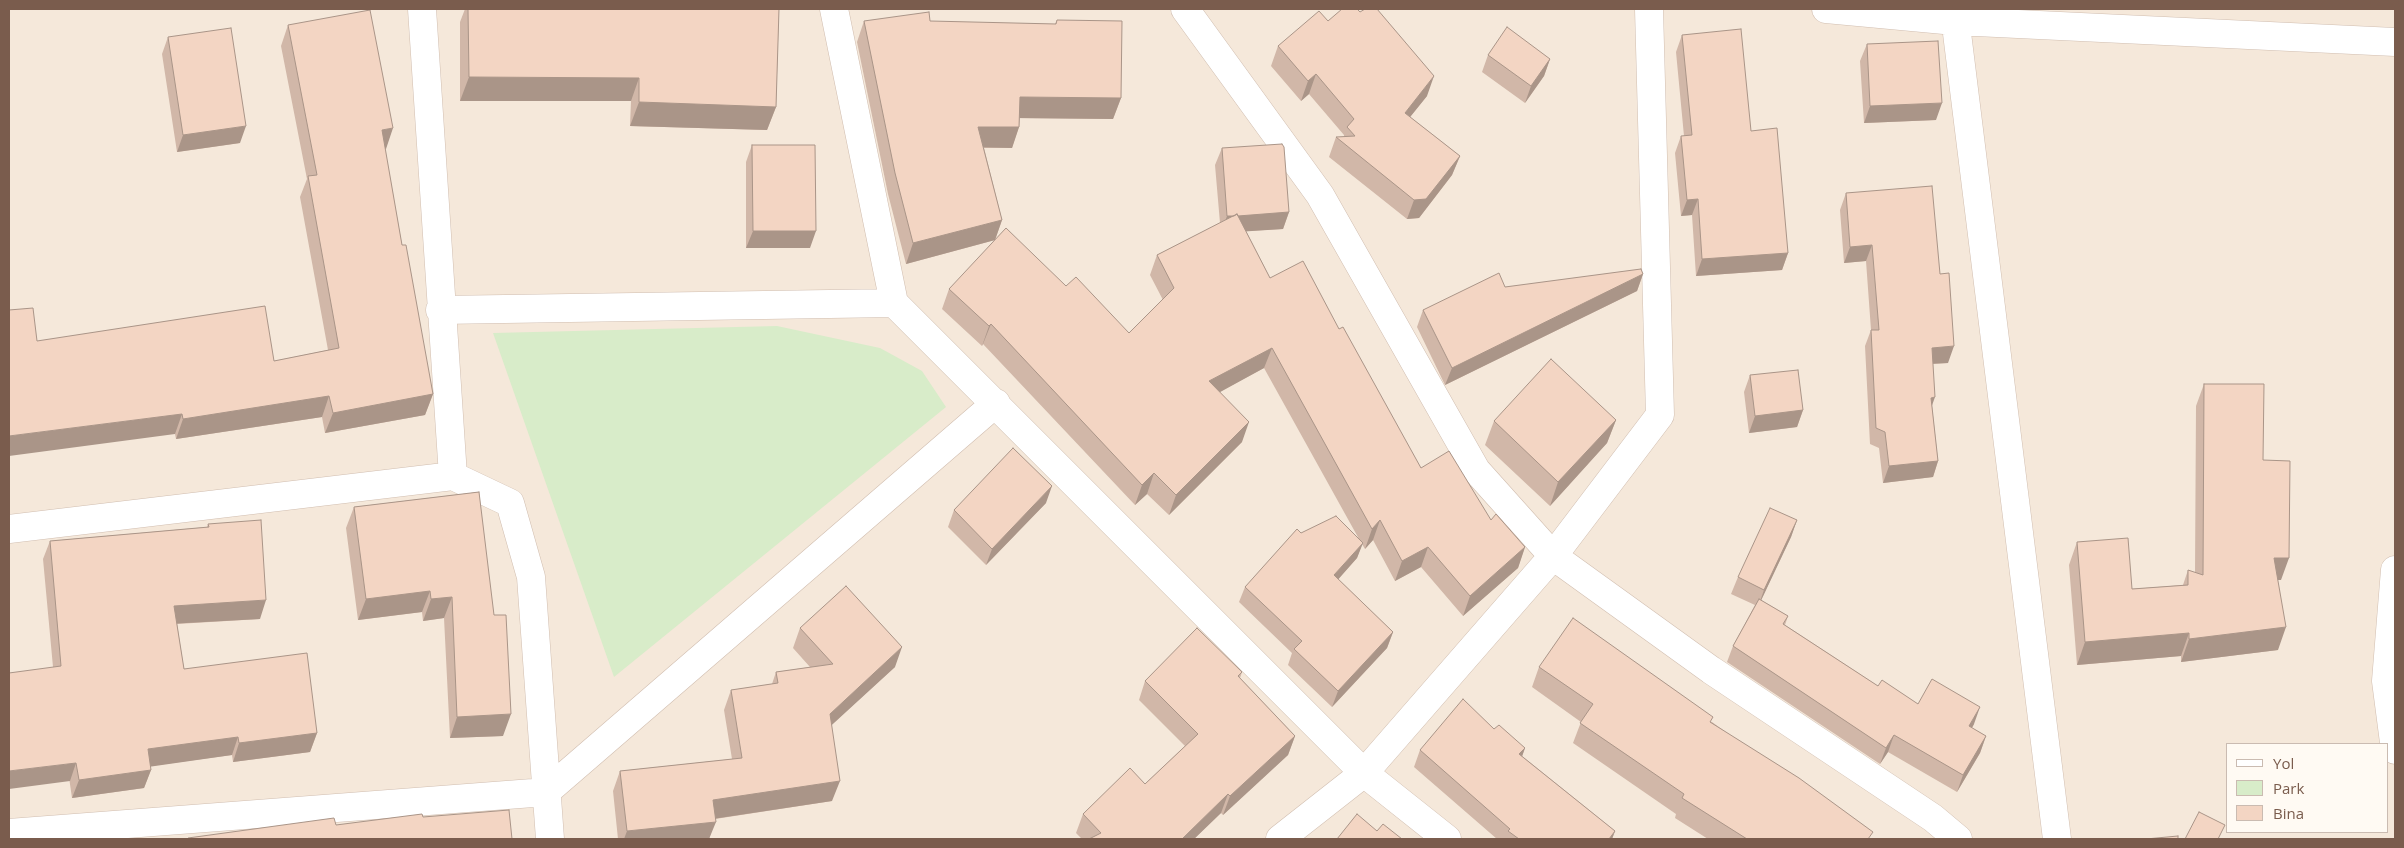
<!DOCTYPE html>
<style>
body{margin:0}
#map{position:relative;width:2404px;height:848px;overflow:hidden;background:#fdf6ec;font-family:"Open Sans",sans-serif}
canvas{display:block}
.frame{position:absolute;inset:0;border:10px solid #7a5c4d;pointer-events:none}
.legend{position:absolute;left:2226px;top:743px;width:162px;height:90px;box-sizing:border-box;background:#fffaf3;border:1px solid #cabbb1;margin:0;padding:6px 9px;list-style:none;font-size:15px;color:#7a5c4d}
.legend li{display:flex;align-items:center;gap:10px;height:25px}
.legend b{width:25px;border:1px solid #cabbb1}
</style>
<div id="map">
<canvas width="2404" height="848"></canvas>
<div class="frame"></div>
<ul class="legend">
<li><b style="height:6px;background:#fff"></b>Yol</li>
<li><b style="height:14px;background:#d8ecc9"></b>Park</li>
<li><b style="height:14px;background:#f3d5c3"></b>Bina</li>
</ul>
</div>
<script>
const ctx = document.querySelector('canvas').getContext('2d');
ctx.lineJoin = 'round';
function paint(path, color) { ctx.fillStyle = color; ctx.fill(path, 'evenodd'); }
const poly = rows => new Path2D(rows.map(r => 'M' + r).join(''));
function strokePath(path, color, width, dash) { ctx.strokeStyle = color; ctx.lineWidth = width; ctx.lineCap = dash ? 'butt' : 'round'; ctx.setLineDash(dash || []); ctx.stroke(path); }
paint(poly([
 [9,9,2395,9,2395,839,9,839],
 [2228,744,2388,744,2388,832,2228,832]
]), '#f5e8da');
paint(poly([
 [777,326,880,348,922,371,946,407,614,677,493,333]
]), '#d8ecc9');
const minor = poly([
 [422,9,453,476],
 [834,9,894,303],
 [1185,9,1320,195,1476,470,1553,556,1711,670,1933,818,1958,839],
 [1826,9,1955,21,2395,42],
 [1954,9,2057,839],
 [440,310,894,303,1364,773,1447,839],
 [9,529,453,476,510,503,531,577,550,839],
 [2395,570,2386,681,2395,750],
 [9,833,546,792,996,403],
 [1280,839,1364,773,1553,556,1660,415,1649,9]
]);
strokePath(minor, '#d1beb0', 29);
strokePath(minor, '#fff', 28);
paint(poly([
 [465,9,779,9,776,107,767,130,630,126,631,101,460,101,460,22],
 [1057,20,1121,98,1113,119,1020,118,1019,127,1012,148,984,148,1002,220,995,240,906,264,888,194,857,42,864,21,1055,24],
 [1328,21,1427,96,1410,117,1460,156,1452,175,1419,218,1407,219,1329,157,1336,137,1344,137,1344,135,1309,94,1301,101,1271,66,1278,46],
 [288,25,386,149,385,149,402,245,433,394,425,415,325,433,322,417,176,439,175,434,37,341,274,361,328,350,300,197,307,179,281,46],
 [1682,35,1751,131,1788,253,1782,270,1696,276,1692,215,1681,216,1675,153,1681,136,1684,136,1676,52],
 [168,37,240,143,177,152,162,54],
 [1867,44,1936,120,1864,123,1860,61],
 [1488,55,1550,59,1544,76,1525,103,1482,72],
 [752,145,810,248,746,248,746,162],
 [1222,148,1289,212,1283,229,1246,231,1270,278,1339,329,1421,468,1491,520,1525,547,1518,568,1463,616,1421,567,1395,581,1373,540,1365,549,1362,544,1357,558,1338,579,1393,632,1387,648,1332,707,1288,665,1292,653,1239,602,1245,587,1301,533,1359,539,1264,368,1219,392,1242,442,1169,515,1147,494,1135,505,983,344,982,346,942,309,949,289,1066,286,1129,333,1163,300,1150,275,1157,255,1220,223,1215,165],
 [1846,193,1940,274,1948,363,1933,364,1932,406,1938,461,1933,477,1883,483,1879,448,1870,444,1865,346,1871,330,1866,261,1844,263,1840,210],
 [1643,274,1637,291,1445,385,1417,327,1423,310,1505,287],
 [1750,375,1803,410,1797,427,1749,433,1744,392],
 [2204,384,2263,460,2281,580,2278,580,2278,650,2181,662,2181,656,2077,665,2069,565,2077,542,2132,589,2183,585,2188,570,2195,573,2196,406],
 [1616,420,1607,443,1550,506,1485,445,1494,421],
 [479,492,503,736,450,738,444,618,423,621,422,612,358,620,346,528,354,507],
 [1046,503,986,565,948,527,954,510],
 [1797,520,1791,537,1761,600,1788,616,1785,625,1878,686,1918,704,1974,724,1972,728,1986,736,1980,753,1957,792,1888,752,1880,764,1727,662,1733,646,1755,605,1731,594,1738,577],
 [208,524,260,619,177,624,184,669,317,733,310,752,233,762,232,755,150,766,151,770,144,788,72,798,53,667,43,559,50,541,207,527],
 [800,628,895,667,831,725,832,801,715,819,709,839,618,839,613,791,620,771,732,759,724,710,731,690,772,684,776,672,810,667,793,648],
 [1539,667,1712,722,1870,839,1708,839,1675,818,1676,814,1573,743,1581,722,1532,687],
 [1242,672,1240,678,1295,736,1288,755,1223,815,1221,813,1194,839,1082,839,1076,833,1083,814,1145,784,1185,746,1139,700,1145,681],
 [1494,729,1525,748,1522,756,1615,831,1612,839,1497,839,1414,767,1420,750]
]), '#d1b7a8');
paint(poly([
 [1550,59,1544,76,1525,103,1531,86],
 [1316,74,1309,94,1301,101,1308,81],
 [1434,76,1427,96,1398,132,1405,113],
 [469,77,639,78,631,101,460,101],
 [1020,97,1121,98,1113,119,1012,118],
 [639,102,776,107,767,130,630,126],
 [1942,103,1936,120,1864,123,1870,106],
 [246,126,240,143,177,152,183,135],
 [978,127,1019,127,1012,148,971,147],
 [393,128,386,149,374,151,382,130],
 [1460,156,1452,175,1419,218,1407,219,1414,200],
 [1698,199,1692,215,1681,216,1687,200],
 [1289,212,1283,229,1221,233,1227,216],
 [1002,220,995,240,906,264,913,243],
 [753,231,816,231,810,248,746,248],
 [1872,245,1866,261,1844,263,1850,247],
 [1788,253,1782,270,1696,276,1702,259],
 [1643,274,1637,291,1445,385,1452,368],
 [991,324,983,344,982,346,989,326],
 [1954,346,1948,363,1926,364,1932,348],
 [1272,348,1264,368,1202,402,1209,381],
 [433,394,425,415,325,433,333,413],
 [329,396,322,417,176,439,183,419],
 [1935,397,1929,414,1931,398],
 [1803,410,1797,427,1749,433,1755,416],
 [182,414,175,434,9,456,9,436],
 [1616,420,1607,443,1550,506,1558,482],
 [1249,422,1242,442,1169,515,1176,495],
 [1938,461,1933,477,1883,483,1889,466],
 [1154,473,1147,494,1135,505,1142,485],
 [1052,486,1046,503,986,565,992,549],
 [1380,520,1373,540,1365,549,1372,529],
 [1797,520,1791,537,1758,607,1764,590],
 [1363,543,1357,558,1328,591,1334,575],
 [1428,547,1421,567,1395,581,1402,561],
 [1525,547,1518,568,1463,616,1470,596],
 [2274,558,2289,558,2281,580,2266,580],
 [430,591,422,612,358,620,366,599],
 [452,597,444,618,423,621,431,599],
 [266,600,260,619,168,624,174,606],
 [2286,627,2278,650,2181,662,2189,639],
 [1393,632,1387,648,1332,707,1338,691],
 [2189,633,2181,656,2077,665,2085,642],
 [902,647,895,667,822,734,830,714],
 [1980,707,1974,724,1963,743,1969,726],
 [511,714,503,736,450,738,457,717],
 [317,733,310,752,233,762,239,743],
 [1894,735,1888,752,1880,764,1886,748],
 [1295,736,1288,755,1223,815,1230,796],
 [1986,736,1980,753,1957,792,1963,775],
 [238,737,232,755,141,768,148,749],
 [1525,748,1519,765,1519,754],
 [76,763,70,781,9,789,9,771],
 [151,770,144,788,72,798,79,780],
 [840,781,832,801,706,820,713,800],
 [1228,794,1221,813,1194,839,1182,839],
 [716,822,709,839,624,839,627,831],
 [1615,831,1612,839,1609,839]
]), '#aa9588');
const building = poly([
 [468,9,779,9,776,107,639,102,639,78,469,77,468,9],
 [1342,9,1357,9,1360,12,1365,9,1377,9,1434,76,1405,113,1460,156,1426,199,1414,200,1336,137,1355,136,1347,127,1354,119,1316,74,1308,81,1278,46,1319,11,1328,21,1342,9],
 [370,10,393,128,382,130,402,245,406,245,433,394,333,413,329,396,183,419,182,414,9,436,9,310,33,308,37,341,265,306,274,361,339,348,308,176,317,175,288,25,370,10],
 [929,12,930,21,1056,24,1057,20,1122,21,1121,98,1020,97,1019,127,978,127,1002,220,913,243,895,173,864,21,929,12],
 [1507,27,1550,59,1531,86,1488,55,1507,27],
 [231,28,246,126,183,135,168,37,231,28],
 [1741,29,1751,131,1777,128,1788,253,1702,259,1698,199,1687,200,1681,136,1692,135,1682,35,1741,29],
 [1938,41,1942,103,1870,106,1867,44,1938,41],
 [1282,144,1284,147,1289,212,1238,216,1237,214,1234,216,1227,216,1222,148,1282,144],
 [752,145,815,145,816,231,753,231,752,145],
 [1932,186,1940,274,1949,273,1954,346,1932,348,1935,397,1931,398,1938,461,1889,466,1885,432,1876,428,1871,330,1879,330,1872,245,1850,247,1846,193,1932,186],
 [1237,214,1270,278,1303,261,1339,329,1343,327,1421,468,1449,451,1491,520,1496,514,1525,547,1470,596,1428,547,1402,561,1380,520,1372,529,1272,348,1209,381,1249,422,1176,495,1154,473,1142,485,991,324,989,326,949,289,1006,228,1066,286,1076,277,1129,333,1174,288,1157,255,1237,214],
 [1641,269,1643,274,1452,368,1423,310,1499,273,1505,287,1641,269],
 [1551,359,1616,420,1558,482,1494,421,1551,359],
 [1798,370,1803,410,1755,416,1750,375,1798,370],
 [2204,384,2264,384,2263,460,2290,461,2289,558,2274,558,2286,627,2189,639,2189,633,2085,642,2077,542,2128,538,2132,589,2188,585,2188,570,2203,575,2204,384],
 [1013,448,1052,486,992,549,954,510,1013,448],
 [479,492,494,615,506,615,511,714,457,717,452,597,431,599,430,591,366,599,354,507,479,492],
 [1770,508,1797,520,1764,590,1738,577,1770,508],
 [1336,516,1363,543,1334,575,1393,632,1338,691,1294,649,1302,641,1245,587,1297,529,1301,533,1336,516],
 [261,520,266,600,174,606,184,669,307,653,317,733,239,743,238,737,148,749,151,770,79,780,76,763,9,771,9,673,61,666,50,541,209,527,208,524,261,520],
 [846,586,902,647,830,714,840,781,713,800,716,822,627,831,620,771,742,758,731,690,778,683,776,672,833,664,800,628,846,586],
 [1759,599,1788,616,1783,624,1878,686,1882,680,1918,704,1932,679,1980,707,1969,726,1986,736,1963,775,1894,735,1886,748,1733,646,1759,599],
 [1573,618,1713,717,1710,722,1799,778,1873,832,1868,839,1747,839,1682,798,1684,794,1580,723,1593,704,1539,667,1573,618],
 [1197,628,1242,672,1238,676,1295,736,1230,796,1228,794,1182,839,1089,839,1101,833,1083,814,1130,768,1145,784,1198,734,1145,681,1197,628],
 [1463,699,1494,729,1499,725,1525,748,1519,754,1615,831,1609,839,1519,839,1508,831,1510,829,1420,750,1463,699],
 [509,810,512,839,188,839,188,838,334,818,336,825,422,814,423,817,509,810],
 [2199,812,2225,825,2218,839,2185,839,2199,812],
 [1357,814,1377,831,1383,824,1402,839,1337,839,1357,814],
 [2178,836,2178,839,2146,839,2178,836]
]);
paint(building, '#f3d5c3');
strokePath(building, '#aa9588', 1);
</script>
